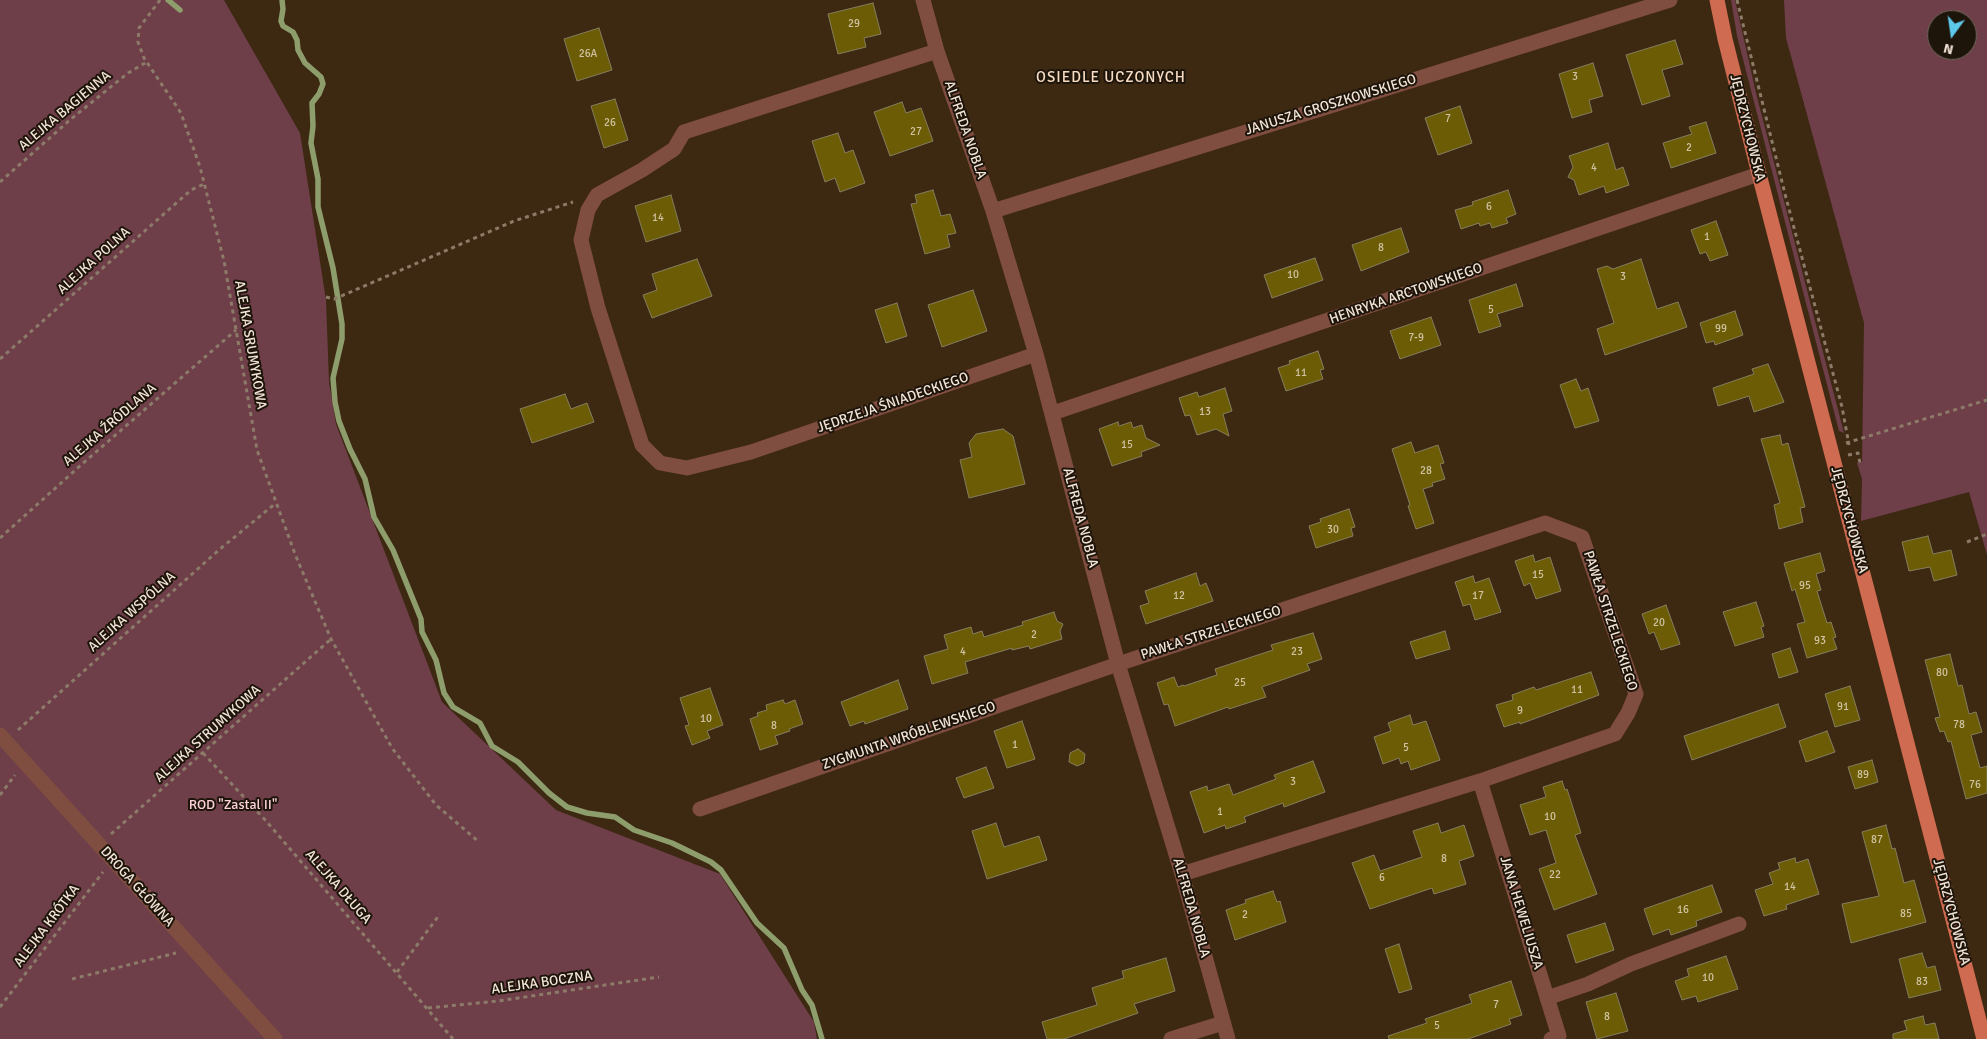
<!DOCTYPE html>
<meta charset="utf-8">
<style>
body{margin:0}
#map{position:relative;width:1987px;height:1039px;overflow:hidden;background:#3d2812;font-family:Signika,sans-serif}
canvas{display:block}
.north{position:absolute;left:1927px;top:10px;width:50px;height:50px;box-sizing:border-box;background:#1d140a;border:1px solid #72675c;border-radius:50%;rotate:194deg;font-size:14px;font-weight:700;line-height:20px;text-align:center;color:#f2e4d7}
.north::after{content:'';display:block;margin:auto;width:18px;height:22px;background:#5cc7e8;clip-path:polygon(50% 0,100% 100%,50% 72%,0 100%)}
</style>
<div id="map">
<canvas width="1987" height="1039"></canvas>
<div class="north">N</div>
</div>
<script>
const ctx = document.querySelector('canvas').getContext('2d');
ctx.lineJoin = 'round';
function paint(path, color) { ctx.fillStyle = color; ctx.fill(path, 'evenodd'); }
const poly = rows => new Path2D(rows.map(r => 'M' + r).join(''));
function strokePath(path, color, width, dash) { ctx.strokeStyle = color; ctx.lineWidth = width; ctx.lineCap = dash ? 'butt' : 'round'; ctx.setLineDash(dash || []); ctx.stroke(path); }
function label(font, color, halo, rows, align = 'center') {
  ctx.font = font + ' Signika,sans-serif'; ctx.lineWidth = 4; ctx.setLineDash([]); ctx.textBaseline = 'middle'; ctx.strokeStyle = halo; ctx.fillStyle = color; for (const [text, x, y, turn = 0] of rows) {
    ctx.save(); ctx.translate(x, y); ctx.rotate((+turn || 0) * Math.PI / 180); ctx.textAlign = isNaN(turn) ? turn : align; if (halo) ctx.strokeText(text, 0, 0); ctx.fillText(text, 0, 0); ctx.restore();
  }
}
paint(poly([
 [0,0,224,0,300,133,326,300,329,382,336,424,442,702,556,810,720,874,814,1022,817,1039,0,1039],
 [1731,0,1735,0,1756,93,1844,433,1839,431,1737,36],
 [1784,0,1987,0,1987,555,1969,492,1861,521,1862,479,1857,463,1862,462,1864,323,1786,38],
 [1937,20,1967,20,1967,50,1937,50]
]), '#6e3e49');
strokePath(poly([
 [168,0,180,10],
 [282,0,283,9,281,21,283,26,293,32,297,40,298,50,305,63,321,77,323,84,319,94,312,103,313,126,311,143,318,179,318,207,333,268,342,324,342,339,333,378,335,402,339,421,350,449,365,479,374,517,393,550,421,619,422,632,436,660,444,693,453,707,480,723,492,746,518,762,549,793,567,807,587,813,615,817,634,830,672,843,711,862,721,870,757,923,784,948,802,990,812,1005,822,1039]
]), '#8e9d6c', 5.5);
const building = poly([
 [873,3,881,34,864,38,866,47,838,54,828,14,873,3],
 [599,28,612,70,577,81,564,39,599,28],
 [1675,40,1683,64,1662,70,1670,96,1642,105,1626,55,1675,40],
 [1593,63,1603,96,1589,100,1592,112,1572,118,1559,74,1593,63],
 [615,99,628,140,604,148,591,106,615,99],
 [902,102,906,113,921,108,933,141,890,156,874,112,902,102],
 [1460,106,1472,143,1438,155,1425,118,1460,106],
 [1706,122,1716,153,1671,168,1663,143,1692,134,1689,127,1706,122],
 [838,133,845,153,853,150,865,183,840,192,835,178,825,182,812,141,838,133],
 [1608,143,1616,170,1623,167,1629,185,1606,193,1604,186,1579,195,1574,180,1568,177,1573,167,1569,156,1608,143],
 [933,190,941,216,950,214,956,233,947,235,950,247,925,254,911,204,917,203,915,195,933,190],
 [1508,190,1516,214,1506,218,1508,223,1492,228,1490,223,1480,226,1479,223,1461,229,1455,210,1473,205,1472,202,1508,190],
 [671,195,681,231,646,242,635,206,671,195],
 [1716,221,1728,255,1710,261,1706,252,1700,254,1691,230,1716,221],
 [1401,228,1409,252,1361,271,1352,245,1401,228],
 [1315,258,1323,280,1272,298,1264,275,1315,258],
 [697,259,712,296,652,318,643,295,657,290,652,274,697,259],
 [1641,259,1657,309,1678,302,1687,327,1605,355,1597,329,1614,323,1597,269,1607,266,1613,269,1641,259],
 [1516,284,1523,306,1497,314,1501,326,1479,333,1469,300,1516,284],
 [973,290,987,331,942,347,928,305,973,290],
 [897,303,907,336,886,343,875,310,897,303],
 [1735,311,1743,335,1715,345,1714,341,1706,343,1700,323,1735,311],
 [1431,317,1441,345,1400,359,1390,331,1431,317],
 [1318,351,1324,369,1320,370,1323,379,1286,391,1278,368,1290,364,1289,361,1318,351],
 [1768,364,1784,402,1754,412,1749,396,1718,406,1713,388,1754,374,1752,369,1768,364],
 [1576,379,1581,391,1588,388,1599,421,1575,428,1560,385,1576,379],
 [1225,388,1232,411,1223,414,1229,436,1216,429,1197,435,1190,415,1185,416,1179,398,1197,392,1199,397,1225,388],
 [565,394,571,409,587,403,594,422,532,443,520,409,565,394],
 [1118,422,1119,426,1131,422,1133,428,1142,425,1146,438,1160,445,1141,452,1142,456,1112,466,1099,429,1118,422],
 [1003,429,1013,436,1025,484,969,498,960,460,972,457,969,443,976,434,1003,429],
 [1780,435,1782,445,1788,443,1805,507,1800,508,1803,522,1779,529,1774,505,1780,503,1761,439,1780,435],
 [1411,442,1415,453,1438,445,1444,463,1440,464,1445,479,1432,483,1433,486,1423,489,1434,523,1416,529,1408,506,1410,505,1392,449,1411,442],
 [1349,509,1355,527,1351,528,1353,536,1316,548,1309,526,1321,522,1320,519,1349,509],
 [1928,536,1933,554,1951,550,1957,575,1934,581,1930,567,1909,571,1902,542,1928,536],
 [1820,553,1825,571,1816,574,1821,590,1817,591,1827,623,1831,622,1836,637,1833,638,1837,649,1807,658,1797,624,1805,622,1795,589,1792,591,1784,563,1820,553],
 [1533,555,1535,562,1550,557,1561,591,1536,599,1530,583,1524,586,1515,561,1533,555],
 [1196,573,1200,586,1206,583,1213,601,1146,624,1140,606,1149,603,1145,591,1196,573],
 [1473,576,1475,583,1489,578,1501,612,1475,620,1470,604,1463,606,1455,582,1473,576],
 [1756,602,1764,626,1761,627,1764,637,1735,646,1723,612,1756,602],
 [1666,605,1680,644,1661,650,1654,632,1649,634,1642,614,1666,605],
 [1054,612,1057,621,1063,624,1060,631,1062,639,1030,649,1029,646,1012,650,1012,648,965,662,968,673,932,684,924,656,948,649,944,635,971,627,973,634,982,631,984,637,1023,625,1022,622,1054,612],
 [1445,631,1450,649,1416,659,1410,642,1445,631],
 [1313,633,1322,659,1307,664,1310,670,1262,687,1266,697,1229,709,1228,707,1175,726,1168,704,1164,705,1157,683,1174,677,1178,687,1183,685,1184,686,1217,675,1215,669,1273,650,1271,645,1313,633],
 [1790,648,1798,672,1779,678,1772,654,1790,648],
 [1950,654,1958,686,1962,685,1969,714,1976,712,1982,732,1971,735,1980,768,1987,766,1987,793,1966,799,1951,741,1948,742,1944,731,1940,732,1935,718,1940,717,1925,660,1950,654],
 [1591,672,1599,695,1520,724,1520,722,1504,727,1496,705,1513,700,1512,695,1534,687,1536,690,1591,672],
 [898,680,908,709,865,724,864,721,850,726,841,702,898,680],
 [1850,686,1860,720,1835,727,1825,694,1850,686],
 [710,688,723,725,707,731,710,738,692,745,685,726,689,725,680,698,710,688],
 [783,700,785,704,795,700,803,724,789,729,790,731,775,736,778,744,760,750,750,719,758,716,757,713,767,710,766,705,783,700],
 [1778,704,1786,727,1692,760,1684,736,1778,704],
 [1410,715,1413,725,1426,721,1440,760,1411,770,1408,761,1401,764,1399,758,1383,764,1374,737,1391,731,1388,723,1410,715],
 [1022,721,1035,759,1007,768,994,731,1022,721],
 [1827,731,1835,752,1806,762,1799,741,1827,731],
 [1078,749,1085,754,1084,763,1077,766,1069,762,1070,753,1078,749],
 [1872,760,1878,782,1855,789,1848,767,1872,760],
 [1313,761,1325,792,1284,807,1283,803,1244,817,1246,822,1226,829,1225,825,1204,833,1190,792,1207,786,1208,791,1229,784,1233,795,1276,779,1274,775,1313,761],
 [986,767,994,788,964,798,956,778,986,767],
 [1562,781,1565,790,1567,789,1581,833,1575,835,1597,894,1554,910,1539,869,1556,863,1546,830,1530,835,1520,805,1546,797,1543,787,1562,781],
 [996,823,1004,847,1039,836,1047,860,987,879,972,831,996,823],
 [1438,823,1441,833,1464,825,1474,856,1459,861,1466,884,1434,894,1432,888,1370,909,1352,863,1374,855,1380,871,1422,857,1413,831,1438,823],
 [1886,825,1892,849,1895,848,1904,883,1914,880,1926,922,1851,943,1842,904,1879,896,1862,832,1886,825],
 [1795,858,1796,863,1808,859,1819,894,1786,905,1787,909,1764,916,1755,890,1773,884,1769,873,1780,869,1778,863,1795,858],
 [1712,885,1722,912,1696,921,1697,926,1671,935,1669,929,1653,935,1644,909,1712,885],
 [1273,891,1277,902,1280,901,1286,922,1235,940,1226,910,1246,903,1245,900,1273,891],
 [1605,923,1614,950,1576,963,1567,935,1605,923],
 [1399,944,1412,989,1399,993,1385,949,1399,944],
 [1922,953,1927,968,1935,966,1941,990,1909,998,1899,959,1922,953],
 [1726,956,1738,989,1698,1002,1696,996,1682,1000,1675,981,1689,976,1687,969,1726,956],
 [1166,958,1175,991,1134,1004,1138,1013,1064,1039,1047,1039,1042,1022,1097,1005,1092,988,1124,978,1122,971,1166,958],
 [1511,981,1522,1015,1509,1019,1511,1024,1468,1039,1389,1039,1388,1036,1427,1023,1425,1019,1472,1003,1469,995,1511,981],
 [1616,993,1628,1031,1597,1039,1586,1002,1616,993],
 [1923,1016,1925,1025,1935,1023,1939,1039,1893,1039,1893,1034,1907,1030,1904,1021,1923,1016]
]);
paint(building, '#6b5c05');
strokePath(building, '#857e5e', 1);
strokePath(poly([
 [160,0,139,28,138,42,144,58,181,113,200,167,224,261,257,450,295,554,331,639,392,748,436,805,479,842],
 [1737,0,1785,194,1842,407,1849,445],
 [0,182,71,119,128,73,147,62],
 [326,297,334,299,346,294,514,221,573,202],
 [0,359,191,190,204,184],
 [1846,443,1987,400],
 [1848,455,1858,453,1860,463],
 [0,538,81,465,236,330],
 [1967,542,1987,534],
 [18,730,220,549,276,503],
 [203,753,267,822,453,1039],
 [0,795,15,775],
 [111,834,331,639],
 [397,972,440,914],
 [72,979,176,953],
 [0,1007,103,872],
 [428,1008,498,1001,659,977]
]), '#8d7b69', 3, [4, 4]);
strokePath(poly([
 [923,0,937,51,993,211,1036,354,1118,664,1182,874,1228,1039],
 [937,51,684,132,674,149,642,170,597,195,588,210,581,240,598,308,642,445,660,463,687,468,751,452,1036,354],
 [993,211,1670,0],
 [1053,413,1759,174],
 [0,735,275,1039],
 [1480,781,1559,1036,1551,1039],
 [700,809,1118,664,1545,523,1582,537,1636,694,1628,713,1615,734,1480,781,1182,874],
 [1547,998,1588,984,1631,964,1739,924],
 [1171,1039,1223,1023]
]), '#804e41', 15);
strokePath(poly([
 [1717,0,1725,39,1759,174,1984,1039]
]), '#cf6b50', 15);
label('11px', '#d0c2a2', null, [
 ["29",854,24],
 ["26A",588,54],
 ["3",1575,77],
 ["7",1448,119],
 ["26",610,123],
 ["27",916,132],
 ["2",1689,148],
 ["4",1594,168],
 ["6",1489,207],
 ["14",658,218],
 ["1",1707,237],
 ["8",1381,248],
 ["10",1293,275],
 ["3",1623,277],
 ["5",1491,310],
 ["99",1721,329],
 ["7-9",1416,338],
 ["11",1301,373],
 ["13",1205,412],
 ["15",1127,445],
 ["28",1426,471],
 ["30",1333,530],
 ["15",1538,575],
 ["95",1805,586],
 ["12",1179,596],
 ["17",1478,596],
 ["20",1659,623],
 ["2",1034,635],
 ["93",1820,641],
 ["4",963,652],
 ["23",1297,652],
 ["80",1942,673],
 ["25",1240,683],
 ["11",1577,690],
 ["91",1843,707],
 ["9",1520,711],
 ["10",706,719],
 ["78",1959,725],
 ["8",774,726],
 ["1",1015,745],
 ["5",1406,748],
 ["89",1863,775],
 ["3",1293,782],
 ["76",1975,785],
 ["1",1220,812],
 ["10",1550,817],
 ["87",1877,840],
 ["8",1444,859],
 ["22",1555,875],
 ["6",1382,878],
 ["14",1790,887],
 ["16",1683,910],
 ["85",1906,914],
 ["2",1245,915],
 ["10",1708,978],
 ["83",1922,982],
 ["7",1496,1005],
 ["8",1607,1017],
 ["5",1437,1026]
]);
label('14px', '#f2e4d7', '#1d140a', [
 ["JANUSZA GROSZKOWSKIEGO",1331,105,-17],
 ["ALEJKA BAGIENNA",65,111,-40],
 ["JĘDRZYCHOWSKA",1747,128,76],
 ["ALFREDA NOBLA",965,130,71],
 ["ALEJKA POLNA",94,261,-42],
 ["HENRYKA ARCTOWSKIEGO",1406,294,-19],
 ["ALEJKA SRUMYKOWA",250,345,80],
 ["JĘDRZEJA ŚNIADECKIEGO",893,403,-19],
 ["ALEJKA ŹRÓDLANA",110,425,-41],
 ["ALFREDA NOBLA",1080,518,75],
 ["JĘDRZYCHOWSKA",1849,520,75],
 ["ALEJKA WSPÓLNA",132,612,-42],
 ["PAWŁA STRZELECKIEGO",1610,621,72],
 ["PAWŁA STRZELECKIEGO",1211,633,-18],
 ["ALEJKA STRUMYKOWA",208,734,-42],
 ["ZYGMUNTA WRÓBLEWSKIEGO",909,736,-19],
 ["DROGA GŁÓWNA",137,887,48],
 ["ALEJKA DŁUGA",338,887,49],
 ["ALFREDA NOBLA",1191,908,74],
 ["JĘDRZYCHOWSKA",1951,912,75],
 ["JANA HEWELIUSZA",1521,913,73],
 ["ALEJKA KRÓTKA",47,926,-53],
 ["ALEJKA BOCZNA",542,983,-8]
]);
label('14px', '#fdd1da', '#1d140a', [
 ["ROD \"Zastal II\"",233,805]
]);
ctx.letterSpacing = '1px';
label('15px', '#f8dcc2', '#1d140a', [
 ["OSIEDLE UCZONYCH",1111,78]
]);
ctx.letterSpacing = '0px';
</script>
